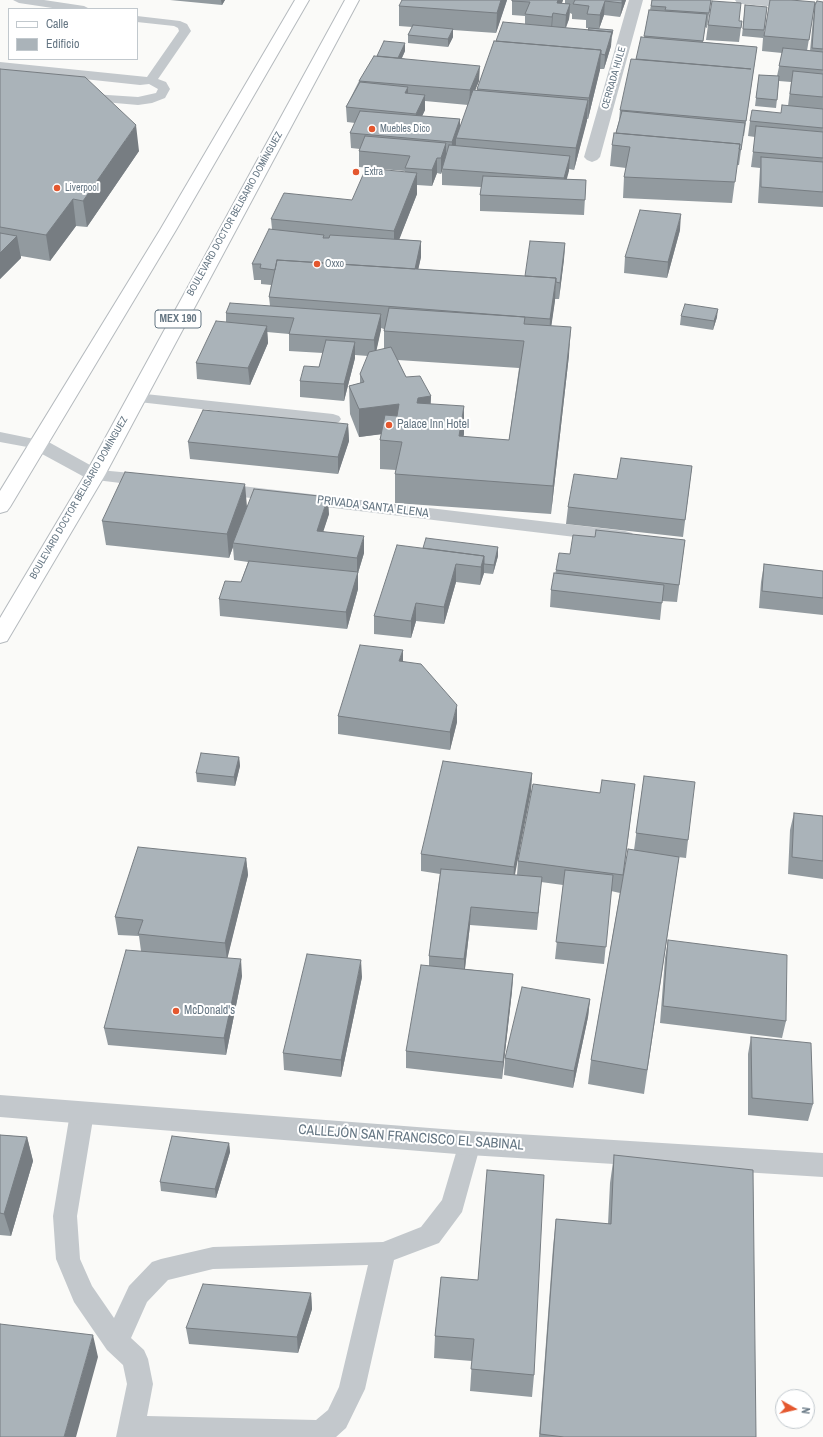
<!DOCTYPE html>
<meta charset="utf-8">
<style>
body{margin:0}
#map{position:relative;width:823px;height:1437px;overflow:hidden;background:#fafaf8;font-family:"Archivo Narrow",sans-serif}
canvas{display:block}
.legend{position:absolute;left:8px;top:8px;width:130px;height:52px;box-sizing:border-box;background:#fff;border:1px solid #c1c8cd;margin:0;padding:5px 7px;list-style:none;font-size:12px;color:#657683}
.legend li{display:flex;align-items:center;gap:8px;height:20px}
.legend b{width:20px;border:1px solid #c1c8cd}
.north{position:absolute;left:775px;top:1389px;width:40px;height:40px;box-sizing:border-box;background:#fff;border:1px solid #c1c8cd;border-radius:50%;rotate:98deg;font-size:11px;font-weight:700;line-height:16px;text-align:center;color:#657683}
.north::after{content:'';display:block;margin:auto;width:14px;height:18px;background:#e4572e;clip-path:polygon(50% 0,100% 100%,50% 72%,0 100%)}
</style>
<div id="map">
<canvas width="823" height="1437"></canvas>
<ul class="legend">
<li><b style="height:5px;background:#fff"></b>Calle</li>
<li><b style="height:11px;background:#aab3b9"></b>Edificio</li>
</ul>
<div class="north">N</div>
</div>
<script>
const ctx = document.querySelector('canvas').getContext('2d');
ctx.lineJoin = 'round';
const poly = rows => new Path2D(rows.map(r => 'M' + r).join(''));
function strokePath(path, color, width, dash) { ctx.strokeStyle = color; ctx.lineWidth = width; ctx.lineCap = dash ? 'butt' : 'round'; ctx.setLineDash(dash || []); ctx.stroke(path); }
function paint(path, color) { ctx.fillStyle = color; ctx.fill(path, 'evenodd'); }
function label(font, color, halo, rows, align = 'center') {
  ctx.font = font + ' "Archivo Narrow",sans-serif'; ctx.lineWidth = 4; ctx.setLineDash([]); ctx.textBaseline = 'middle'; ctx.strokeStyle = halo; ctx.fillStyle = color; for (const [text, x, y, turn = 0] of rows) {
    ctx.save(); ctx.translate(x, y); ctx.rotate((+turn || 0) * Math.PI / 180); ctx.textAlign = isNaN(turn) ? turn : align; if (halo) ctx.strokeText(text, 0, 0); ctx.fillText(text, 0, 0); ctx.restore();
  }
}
const primary = poly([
 [295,0,309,0,176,230,10,507,7,511,0,513,0,491,160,230,295,0],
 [345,0,359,0,105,475,10,636,7,641,0,643,0,618,85,475,345,0]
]);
strokePath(primary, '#b5babe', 2);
paint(poly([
 [13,0,44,0,84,6,90,9,59,9,19,3,13,0],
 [137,16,180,21,187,24,191,31,158,79,166,82,170,89,165,98,152,103,138,105,81,100,75,96,77,93,138,97,156,93,158,89,149,84,140,85,0,70,0,62,147,77,179,31,178,28,174,26,137,22,137,16],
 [136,393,333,414,339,416,341,419,339,422,333,424,130,401,128,398,130,395,136,393],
 [0,432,44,441,46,444,44,447,38,449,0,442,0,432],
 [82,1103,90,1106,94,1113,77,1216,80,1259,92,1286,114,1318,129,1286,152,1262,161,1259,213,1247,383,1242,421,1227,442,1200,461,1136,469,1133,477,1136,481,1143,462,1212,439,1243,394,1260,365,1389,346,1428,336,1437,116,1437,127,1384,123,1365,107,1350,74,1302,56,1259,53,1216,70,1113,74,1106,82,1103],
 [368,1265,339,1387,328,1410,316,1420,147,1416,153,1384,148,1359,144,1350,131,1338,147,1302,168,1280,213,1269,368,1265]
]), '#c3c8cc');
paint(poly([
 [629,0,643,0,600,157,597,160,592,162,587,160,584,157,629,0],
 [38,438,45,440,99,470,153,475,160,477,163,481,160,485,153,487,88,479,31,448,29,444,31,440,38,438],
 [216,483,625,531,632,533,635,537,632,541,625,543,209,493,206,489,209,485,216,483],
 [0,1095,469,1131,823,1153,823,1177,469,1155,0,1117,0,1095]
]), '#c3c8cc');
paint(poly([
 [735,0,788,0,823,3,823,11,742,4,737,3,735,0]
]), '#c3c8cc');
paint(primary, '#fff');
paint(poly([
 [170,0,225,0,222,5],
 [507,0,496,33,453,30,453,37,448,47,408,43,408,35,412,27,399,26,399,6],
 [512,0,563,0,562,3,565,4,565,0,626,0,620,17,604,15,599,29,612,37,611,46,604,69,600,69,588,119,587,119,574,170,569,169,566,179,586,180,584,215,480,211,480,195,481,187,442,185,442,169,444,165,441,174,437,173,432,186,417,185,417,194,399,239,421,241,421,257,418,269,525,276,565,243,564,259,559,299,555,299,551,326,569,355,551,514,395,503,395,474,396,470,380,469,380,440,381,434,359,437,350,414,349,386,360,383,360,374,368,356,355,355,355,358,344,401,300,397,300,381,319,367,323,353,289,351,289,334,267,332,268,343,250,385,197,379,196,363,226,322,226,313,270,306,269,297,271,285,261,284,261,280,254,280,252,264,272,229,271,219,352,200,405,172,405,171,359,167,359,151,360,149,351,148,350,133,355,123,347,122,346,107,359,81,377,56,405,51,402,58,479,81,475,90,477,90,477,89,496,41,525,24,525,16,512,15],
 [570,13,572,14,572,19,586,20,586,28,588,28,588,30,566,28,569,19],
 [425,101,468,105,460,127,460,119,422,116,425,110],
 [381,328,384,329,384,349,376,351],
 [398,360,519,368,509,440,463,437,464,434,430,404,431,396,406,377],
 [652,0,711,0,707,28,705,27,703,42,757,47,744,136,743,136,739,165,737,165,732,203,623,198,624,177,626,168,610,166,612,145,619,121,620,110,636,59,644,37,649,10,650,10],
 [815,2,807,51,810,51,813,19,815,5,823,2,823,207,758,203,760,168,751,167,755,137,748,136,750,121,781,113,788,106,791,82,779,81,776,108,755,106,759,75,777,76,782,53,762,51,763,38,742,36,745,5,767,7,764,34],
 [739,21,742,21,739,42,706,40,708,25],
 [0,69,139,151,87,227,76,226,50,261,21,256,21,258,0,279],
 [680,230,667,278,624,273,625,257],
 [681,316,717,317,713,330,680,325],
 [348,424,349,441,338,474,190,459,188,442],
 [692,466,683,537,566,524,568,507,617,479],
 [247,506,329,514,323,531,364,553,358,573,358,589,347,629,220,616,219,599,241,582,248,562,234,560,233,547,229,558,106,545,102,521],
 [595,537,685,540,677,602,662,601,660,620,550,607,551,590,556,570,570,554],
 [498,547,498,556,493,574,484,573,480,585,456,582,444,624,416,621,411,638,374,634,374,616,423,548],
 [764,564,823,571,823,615,759,608,761,582],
 [403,662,457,722,450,750,338,734,338,716],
 [239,757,240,766,235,786,197,782,196,773],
 [532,773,531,791,514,875,517,875,518,861,600,793,635,784,622,887,634,850,644,776,688,840,686,858,678,857,679,857,644,1094,588,1084,591,1060,620,893,611,891,604,964,555,959,563,885,541,882,537,930,470,925,465,969,513,974,512,991,502,1079,406,1068,406,1051,429,966,429,956,440,874,421,871,421,854],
 [794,813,823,816,823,879,788,874,790,830],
 [246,858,248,875,227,958,242,976,226,1055,108,1045,104,1028,141,951,139,936,118,935,115,917],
 [668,940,786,1021,782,1038,660,1023,665,958],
 [362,977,341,1077,284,1070,283,1053],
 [590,999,588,1017,573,1088,504,1075,505,1058],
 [751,1037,813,1104,808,1121,748,1115,748,1054],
 [0,1135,27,1137,33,1161,11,1236,0,1235],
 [229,1143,230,1152,216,1198,161,1191,160,1182],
 [614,1155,756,1437,539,1437,553,1247,556,1219,608,1224,610,1183],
 [441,1277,534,1375,532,1397,470,1391,472,1361,434,1358,435,1336],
 [311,1293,312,1309,298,1353,189,1344,186,1328]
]), '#929a9f');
paint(poly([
 [221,0,225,0,222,5],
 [501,0,507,0,496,33,497,13],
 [558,0,563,0,558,14,557,3],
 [622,0,626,0,620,17,622,3],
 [605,1,604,15,599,29,600,15],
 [570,4,569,19,565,29,566,15],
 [553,13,552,28,551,31,552,17],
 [453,29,453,37,448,47,448,39],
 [613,30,612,37,611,45,611,37],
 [612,32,611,46,604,69,605,55],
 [405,43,405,51,396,70,396,62],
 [601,50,600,70,588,119,589,98],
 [480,66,479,81,469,105,470,90],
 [408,87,408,102,405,93],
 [425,95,425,110,416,129,416,114],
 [588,100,587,121,574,170,576,148],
 [460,119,460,134,456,138,456,145,451,157,452,142],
 [136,125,139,151,87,227,83,201],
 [446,143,446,158,441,174,441,158],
 [570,156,569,171,563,193,564,178],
 [437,158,437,173,432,186,432,170],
 [417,173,417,194,394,253,394,231],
 [73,199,76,226,50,261,46,235],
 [681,214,680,230,667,278,668,262],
 [17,236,21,258,0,279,0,253],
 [421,241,421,257,414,289,414,273],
 [565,243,564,259,559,299,560,283],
 [556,278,555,301,549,342,550,319],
 [718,309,717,317,713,330,714,321],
 [381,314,381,330,375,357,374,340],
 [267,326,268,343,250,385,248,368],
 [571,327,569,355,551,514,553,486],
 [355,342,355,358,344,401,344,384],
 [431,396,430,424,417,403,418,398],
 [399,404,399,432,359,437,359,409],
 [464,406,464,434,458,465,459,436],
 [348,424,349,441,338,474,338,457],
 [245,484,247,507,233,543,233,547,229,558,227,534],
 [328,497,329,514,318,548,317,531],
 [364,536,364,553,358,573,358,589,347,629,346,612,357,573,357,558],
 [498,547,498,556,493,574,494,565],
 [484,556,484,573,480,585,481,567],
 [456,564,456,582,444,624,444,607],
 [416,603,416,621,411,638,411,621],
 [403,650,403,668,399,661],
 [457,705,457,722,450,750,450,732],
 [239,757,240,766,235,786,234,777],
 [532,773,531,791,513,885,514,867],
 [246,858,248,875,227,960,225,943],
 [542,877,540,895,537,930,538,913],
 [471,907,470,925,464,976,464,959],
 [241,959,242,976,226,1055,224,1038],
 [361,960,362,977,341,1077,341,1060],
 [513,974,512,991,502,1079,503,1062],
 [590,999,588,1017,573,1088,574,1071],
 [27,1137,33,1161,11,1236,4,1214],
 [229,1143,230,1152,216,1198,215,1189],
 [311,1293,312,1309,298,1353,297,1337],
 [93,1335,98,1357,76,1437,64,1437]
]), '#777d82');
const building = poly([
 [402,0,501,0,497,13,399,6,402,0],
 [512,0,558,0,557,3,570,4,566,15,553,13,552,17,525,14,530,2,512,1,512,0],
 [575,0,622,0,622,3,605,1,600,15,587,14,589,6,573,4,575,0],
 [652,0,711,0,709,13,665,10,666,7,651,6,652,0],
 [770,0,791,0,815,2,809,40,764,36,770,0],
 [712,1,741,3,739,21,742,21,741,28,708,25,712,1],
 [817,1,823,2,823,49,812,48,815,5,817,1],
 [745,5,767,7,764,30,743,29,745,5],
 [649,10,707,14,703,41,644,36,649,10],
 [503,22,612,32,605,55,601,54,601,50,496,41,503,22],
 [413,25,453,29,448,39,408,35,413,25],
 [589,28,613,30,611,37,612,32,588,30,589,28],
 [641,37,757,47,746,121,620,110,631,59,751,69,636,59,641,37],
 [384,41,405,43,398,58,377,56,384,41],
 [494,41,601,50,589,98,477,89,494,41],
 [783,48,823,52,823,70,779,66,783,48],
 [374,56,480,66,470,90,359,81,374,56],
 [0,69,85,77,136,125,83,201,73,199,46,235,0,227,0,69],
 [793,71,823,74,823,97,790,94,793,71],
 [759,75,779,76,777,100,756,98,759,75],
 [360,82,408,87,405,93,425,95,416,114,346,107,360,82],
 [473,90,588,100,576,148,456,138,473,90],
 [782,105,823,109,823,128,750,121,752,110,781,113,782,105],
 [360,111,460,119,452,142,350,133,360,111],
 [622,111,745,123,741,150,739,149,740,144,616,133,622,111],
 [756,126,823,132,823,158,753,152,756,126],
 [614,133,740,144,735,182,624,177,630,147,612,145,614,133],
 [365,136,446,143,441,158,437,158,432,170,405,168,410,156,359,151,365,136],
 [449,145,570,156,564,178,442,169,449,145],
 [761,157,823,162,823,192,761,187,761,157],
 [366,168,417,173,394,231,271,219,284,193,352,200,366,168],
 [483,176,586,180,585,200,480,195,483,176],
 [640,210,681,214,668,262,625,257,640,210],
 [269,229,324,235,323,238,329,238,330,235,421,241,415,269,277,260,275,270,260,268,261,264,252,264,269,229],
 [0,233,17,236,0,253,0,233],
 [530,241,565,243,560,283,556,282,556,278,525,276,530,241],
 [277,260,556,278,550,319,525,317,269,297,277,260],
 [230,303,381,314,374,340,289,334,294,318,226,313,230,303],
 [685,304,718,309,714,321,681,316,685,304],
 [389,308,525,317,524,324,571,327,553,486,395,474,402,442,380,440,385,415,397,416,399,404,359,409,349,386,364,382,360,374,369,352,391,347,406,377,420,376,431,396,418,398,417,403,464,406,459,436,509,440,524,341,384,331,389,308],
 [216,321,267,326,248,368,196,363,216,321],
 [326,340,355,342,344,384,300,381,304,366,319,367,326,340],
 [203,410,348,424,338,457,188,442,203,410],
 [621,458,692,466,685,520,568,507,574,474,617,479,621,458],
 [125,472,245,484,227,534,102,521,125,472],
 [254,489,328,497,317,531,364,536,357,558,233,543,254,489],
 [596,530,685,540,679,585,556,570,559,553,570,554,573,535,595,537,596,530],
 [426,538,498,547,494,565,484,564,484,556,423,548,426,538],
 [397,545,484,556,481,567,456,564,444,607,416,603,411,621,374,616,397,545],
 [249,561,358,572,346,612,219,599,225,581,241,582,249,561],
 [764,564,823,571,823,598,762,591,764,564],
 [554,573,664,585,662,603,551,590,554,573],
 [360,645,403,650,399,661,421,664,457,705,450,732,338,716,360,645],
 [201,753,239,757,234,777,196,773,201,753],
 [443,761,532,773,514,867,421,854,443,761],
 [644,776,695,782,688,840,636,833,644,776],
 [602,780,635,784,623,875,518,861,533,784,600,793,602,780],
 [794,813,823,816,823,861,792,857,794,813],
 [138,847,246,858,225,943,138,934,143,920,115,917,138,847],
 [628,849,679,857,647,1070,591,1060,628,849],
 [441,869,542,877,538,913,471,907,464,959,429,956,441,869],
 [565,870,613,875,606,947,556,942,565,870],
 [668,940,787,955,786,1021,663,1006,668,940],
 [126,950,241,959,224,1038,104,1028,126,950],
 [307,954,361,960,341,1060,283,1053,307,954],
 [421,965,513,974,503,1062,406,1051,421,965],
 [522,987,590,999,574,1071,505,1058,522,987],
 [751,1037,811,1043,813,1104,752,1098,751,1037],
 [0,1135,27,1137,4,1214,0,1213,0,1135],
 [172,1136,229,1143,215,1189,160,1182,172,1136],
 [614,1155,753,1170,756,1437,564,1437,540,1434,556,1219,611,1224,614,1155],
 [487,1170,544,1175,534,1375,471,1369,474,1339,435,1336,441,1277,478,1280,487,1170],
 [203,1284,311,1293,297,1337,186,1328,203,1284],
 [0,1324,93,1335,64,1437,0,1437,0,1324]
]);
paint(building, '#aab3b9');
strokePath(building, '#777d82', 1);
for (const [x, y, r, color] of [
 [372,129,4,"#e4572e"],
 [356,172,4,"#e4572e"],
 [57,188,4,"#e4572e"],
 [317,264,4,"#e4572e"],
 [389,425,4,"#e4572e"],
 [176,1011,4,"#e4572e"]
]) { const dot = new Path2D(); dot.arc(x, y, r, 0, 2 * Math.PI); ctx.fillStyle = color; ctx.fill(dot); strokePath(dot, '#fff', 1.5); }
label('10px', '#657683', '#fff', [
 ["CERRADA HULE",614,78,-74],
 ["BOULEVARD DOCTOR BELISARIO DOMÍNGUEZ",235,214,-61],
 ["BOULEVARD DOCTOR BELISARIO DOMÍNGUEZ",79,498,-60]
]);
label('10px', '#657683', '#fff', [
 ["Muebles Dico",380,129],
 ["Extra",364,172],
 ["Liverpool",65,188],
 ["Oxxo",325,264]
], 'left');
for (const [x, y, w] of [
 [178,319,46]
]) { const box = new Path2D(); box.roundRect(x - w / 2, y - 9, w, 18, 3); ctx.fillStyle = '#fff'; ctx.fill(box); strokePath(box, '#657683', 1); }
label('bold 11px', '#657683', null, [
 ["MEX 190",178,319]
]);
label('12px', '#657683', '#fff', [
 ["Palace Inn Hotel",397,425],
 ["McDonald's",184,1011]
], 'left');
label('12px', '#657683', '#fff', [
 ["PRIVADA SANTA ELENA",373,507,7]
]);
label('14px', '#657683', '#fff', [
 ["CALLEJÓN SAN FRANCISCO EL SABINAL",411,1138,4]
]);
</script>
